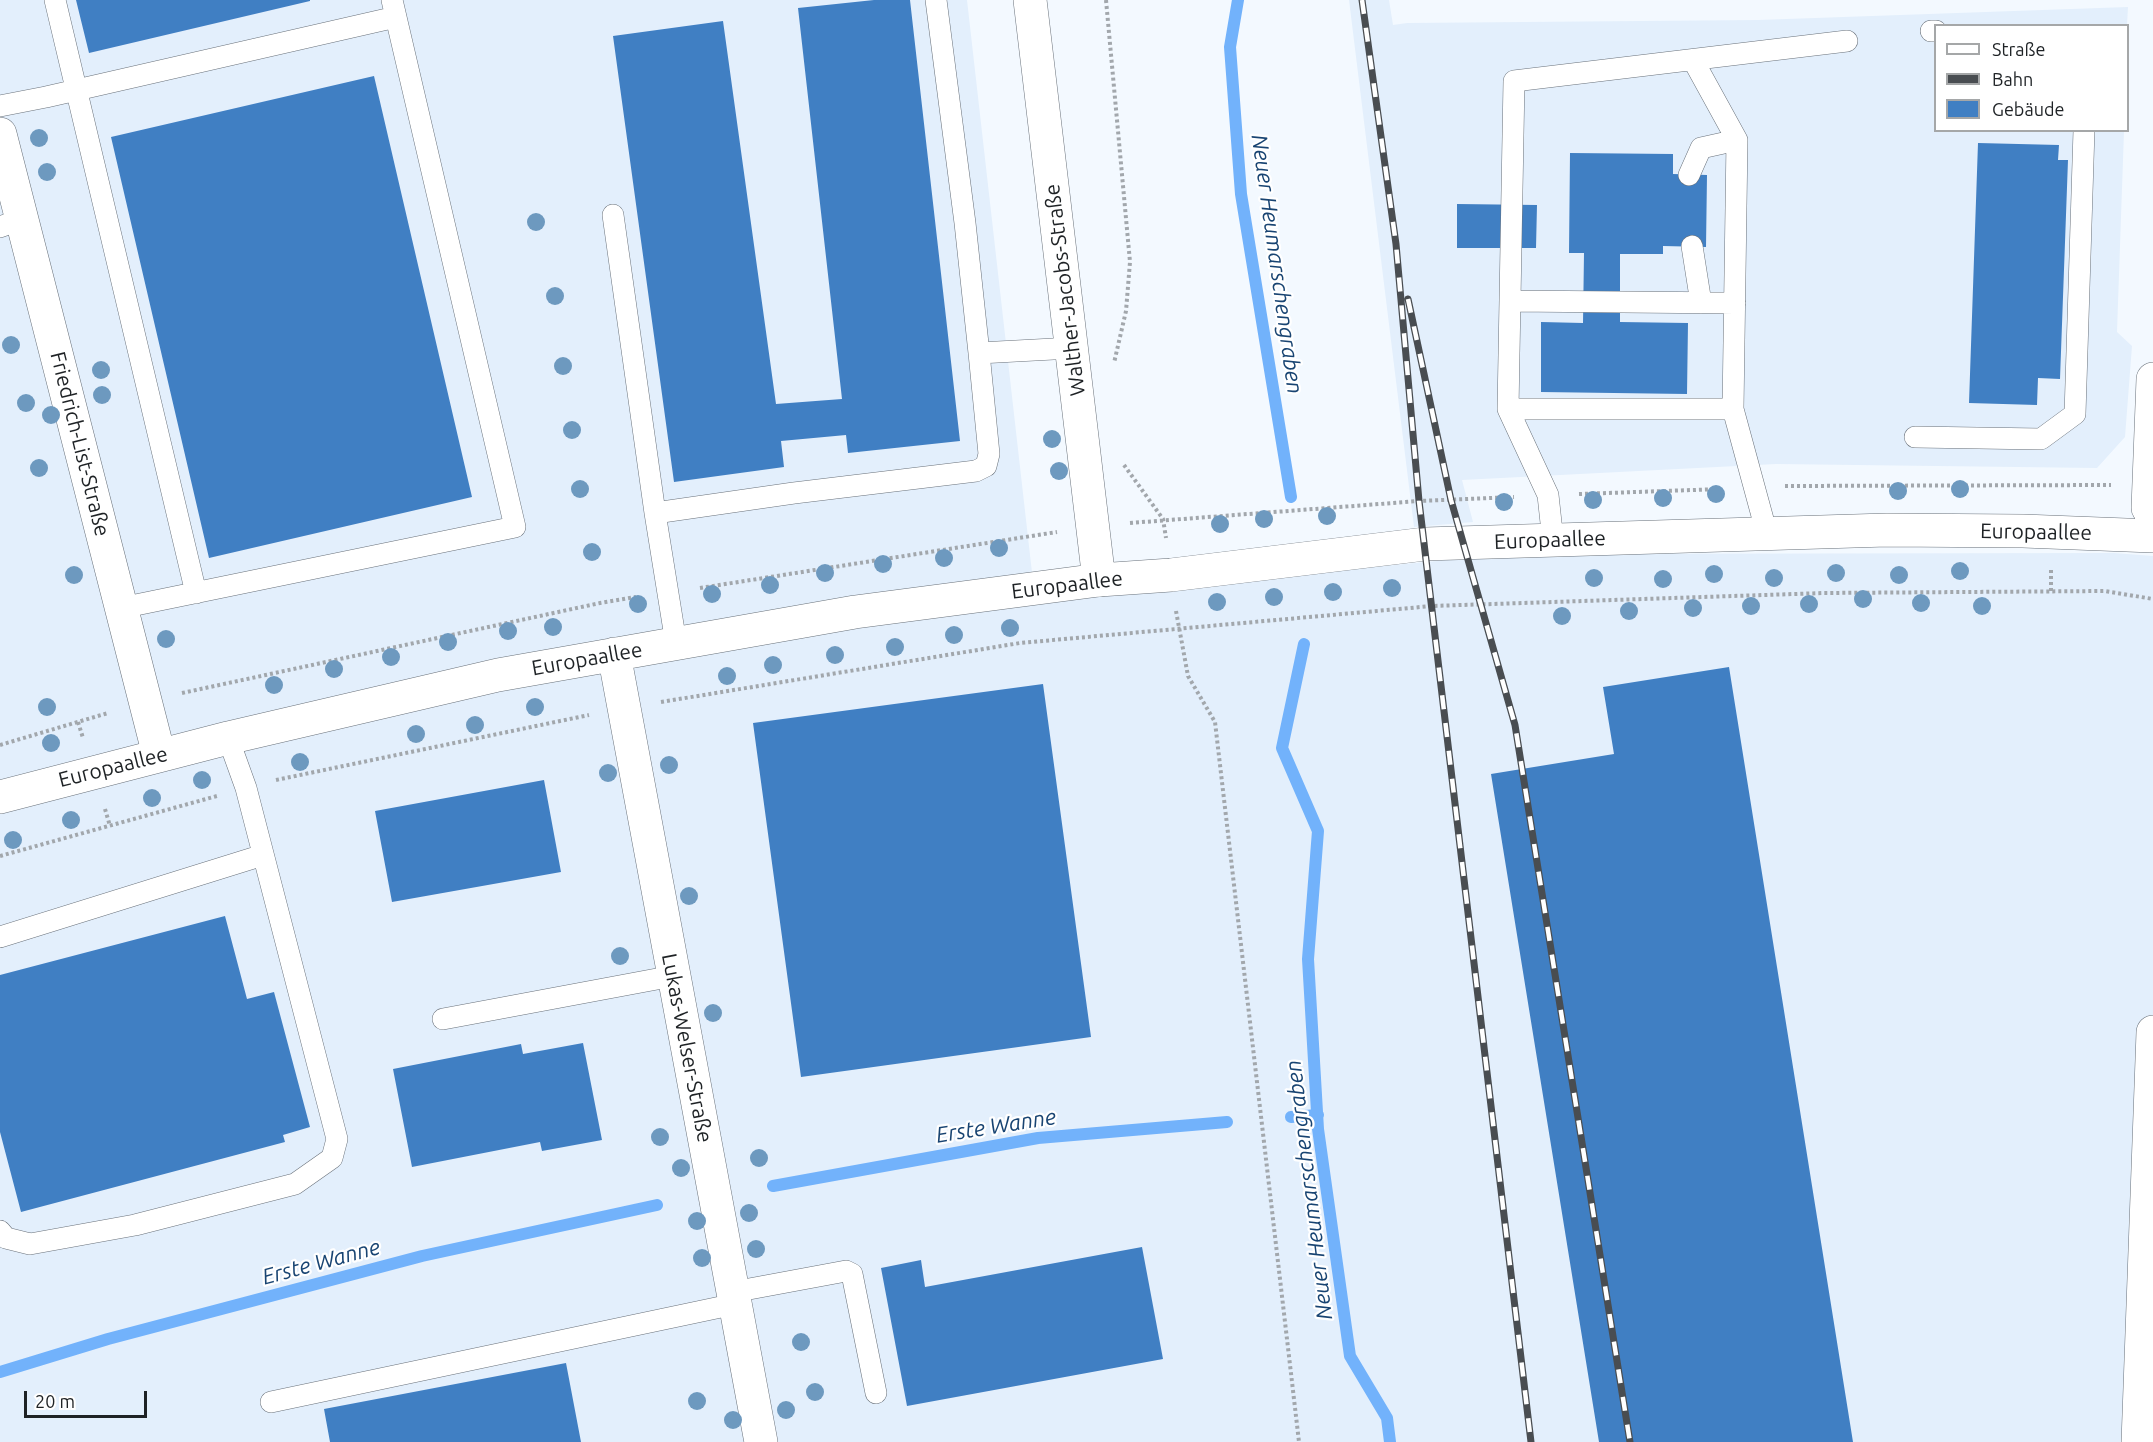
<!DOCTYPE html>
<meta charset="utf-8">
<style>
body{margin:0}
#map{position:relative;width:2153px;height:1442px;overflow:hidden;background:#f3f9ff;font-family:Ubuntu,sans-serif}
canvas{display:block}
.legend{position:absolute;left:1934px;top:24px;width:195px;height:108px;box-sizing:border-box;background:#fff;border:2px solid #a5a7a8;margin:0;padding:8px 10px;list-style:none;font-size:18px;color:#1e2225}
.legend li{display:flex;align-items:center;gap:12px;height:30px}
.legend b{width:30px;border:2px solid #a5a7a8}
.scale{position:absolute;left:24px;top:1391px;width:123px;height:27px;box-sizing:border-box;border:3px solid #1e2225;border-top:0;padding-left:8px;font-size:18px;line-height:21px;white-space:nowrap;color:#1e2225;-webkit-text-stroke:4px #fff;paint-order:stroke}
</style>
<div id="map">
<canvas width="2153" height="1442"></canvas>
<ul class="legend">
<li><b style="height:8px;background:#fff"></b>Straße</li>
<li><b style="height:8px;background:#494d51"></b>Bahn</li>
<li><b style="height:16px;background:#407fc3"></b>Gebäude</li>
</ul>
<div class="scale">20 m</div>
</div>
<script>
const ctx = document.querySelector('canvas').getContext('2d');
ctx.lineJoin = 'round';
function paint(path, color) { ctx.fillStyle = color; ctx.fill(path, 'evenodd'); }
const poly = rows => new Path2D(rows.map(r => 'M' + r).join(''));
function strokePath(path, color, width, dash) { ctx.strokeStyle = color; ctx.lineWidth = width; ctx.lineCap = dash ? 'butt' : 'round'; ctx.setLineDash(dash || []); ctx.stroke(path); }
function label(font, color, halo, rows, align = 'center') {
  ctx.font = font + ' Ubuntu,sans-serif'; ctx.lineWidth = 4.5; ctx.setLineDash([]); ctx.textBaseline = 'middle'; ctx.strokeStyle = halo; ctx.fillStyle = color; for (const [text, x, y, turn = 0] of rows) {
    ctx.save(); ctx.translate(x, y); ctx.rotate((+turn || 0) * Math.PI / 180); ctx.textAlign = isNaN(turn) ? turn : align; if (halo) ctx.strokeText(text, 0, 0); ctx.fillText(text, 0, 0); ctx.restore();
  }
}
paint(poly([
 [0,0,967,0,1035,599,1511,554,2114,553,2153,556,2153,1442,0,1442],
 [1349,0,1389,0,1393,25,1407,23,1758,20,2128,7,2127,25,1936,26,1936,130,2124,131,2117,332,2132,346,2125,437,2097,468,1776,464,1462,480,1473,522,1414,527]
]), '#e3effc');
strokePath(poly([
 [1238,0,1230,47,1241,194,1291,497],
 [1304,644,1282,748,1318,831,1308,959,1318,1129,1350,1356,1387,1418,1390,1442],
 [1291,1117,1318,1115],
 [773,1186,1038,1138,1227,1122],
 [0,1372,108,1339,422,1256,657,1205]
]), '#72b2fb', 12);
paint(poly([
 [76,0,310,0,310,1,89,53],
 [874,0,910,0,960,441,848,453,846,435,781,441,784,467,674,482,613,36,723,21,776,404,842,399,798,8],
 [374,76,472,497,209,558,111,137],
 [1978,143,2059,145,2058,160,2068,160,2060,379,2038,378,2037,405,1969,403],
 [1570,153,1673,154,1673,174,1707,175,1706,247,1663,246,1663,254,1620,254,1620,322,1688,323,1687,394,1541,392,1541,322,1583,323,1584,253,1569,253],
 [1457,204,1537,205,1536,248,1457,248],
 [1729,667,1853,1442,1599,1442,1491,774,1614,754,1603,687],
 [1043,684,1091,1037,801,1077,753,723],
 [544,780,561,872,392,902,375,811],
 [225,916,247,999,274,992,310,1127,283,1135,285,1142,21,1212,0,1132,0,975],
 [583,1043,602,1140,542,1151,540,1142,412,1167,393,1069,521,1044,523,1054],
 [1142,1247,1163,1359,907,1406,881,1268,921,1260,925,1287],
 [566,1363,581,1442,330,1442,324,1409]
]), '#407fc3');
const service = poly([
 [55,0,196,593],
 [936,0,965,223,979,353],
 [1931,31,1936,31],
 [1693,60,1737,140,1733,409,1767,534],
 [0,106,46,97,396,17],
 [1689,175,1701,148,1737,140],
 [613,215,655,513,676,643],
 [0,227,22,219],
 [1692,246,1701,303],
 [1510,301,1735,303],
 [1508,409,1548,495,1553,541],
 [1733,409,1508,409,1514,81,1847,41],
 [1915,437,2041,439,2075,414,2084,130],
 [655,513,794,493,976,471,986,466,989,454,979,353,1072,348],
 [121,608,515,527,392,0],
 [0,937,263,855],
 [443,1019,673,976],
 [0,1231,6,1238,30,1244,135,1225,295,1184,332,1158,337,1139,246,788,228,738],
 [733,1292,846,1271,852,1274,876,1393],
 [271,1402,735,1304]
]);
const minor = poly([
 [0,134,159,755],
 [614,654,761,1442],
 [0,797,228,738,498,675,855,612,1099,580],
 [2138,1442,2153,1032]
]);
const tertiary = poly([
 [1030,0,1099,580,1171,575,1425,544,1887,530,2023,531,2153,536],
 [2153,379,2148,508,2153,516]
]);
strokePath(service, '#6a727b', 22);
strokePath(minor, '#6a727b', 34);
strokePath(tertiary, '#6a727b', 34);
strokePath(poly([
 [1106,0,1130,262,1126,311,1114,363],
 [1124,465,1163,519,1166,538],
 [1785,486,2111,485],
 [1579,494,1721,489],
 [1130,523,1419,501,1514,497],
 [700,588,1057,532],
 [2051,591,2051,569],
 [1176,611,1188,676,1215,722,1299,1442],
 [182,693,600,603,636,597],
 [661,702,1020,643,1432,606,1824,593,2105,591,2153,599],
 [78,722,83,738],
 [0,745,108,713],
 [276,780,589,715],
 [105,809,110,826],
 [0,856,217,796]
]), '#a2a7ac', 4, [3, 3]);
strokePath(service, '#fff', 21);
strokePath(minor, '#fff', 33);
strokePath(tertiary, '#fff', 33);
const rail = poly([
 [1362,0,1396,244,1419,501,1531,1442],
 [1408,299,1451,500,1515,725,1630,1442]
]);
strokePath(rail, '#494d51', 7);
strokePath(rail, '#fff', 4.5, [14]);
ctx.fillStyle = '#6d99bf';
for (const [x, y] of [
 [39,138],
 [47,172],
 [536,222],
 [555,296],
 [11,345],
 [563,366],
 [101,370],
 [102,395],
 [26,403],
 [51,415],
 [572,430],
 [1052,439],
 [39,468],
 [1059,471],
 [580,489],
 [1960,489],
 [1898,491],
 [1716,494],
 [1663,498],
 [1593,500],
 [1504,502],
 [1327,516],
 [1264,519],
 [1220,524],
 [999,548],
 [592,552],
 [944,558],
 [883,564],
 [1960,571],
 [825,573],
 [1836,573],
 [1714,574],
 [74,575],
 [1899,575],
 [1594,578],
 [1774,578],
 [1663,579],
 [770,585],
 [1392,588],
 [1333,592],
 [712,594],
 [1274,597],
 [1863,599],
 [1217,602],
 [1921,603],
 [638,604],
 [1809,604],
 [1751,606],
 [1982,606],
 [1693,608],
 [1629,611],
 [1562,616],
 [553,627],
 [1010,628],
 [508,631],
 [954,635],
 [166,639],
 [448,642],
 [895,647],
 [835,655],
 [391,657],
 [773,665],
 [334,669],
 [727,676],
 [274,685],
 [47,707],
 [535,707],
 [475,725],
 [416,734],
 [51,743],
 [300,762],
 [669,765],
 [608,773],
 [202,780],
 [152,798],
 [71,820],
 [13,840],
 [689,896],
 [620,956],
 [713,1013],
 [660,1137],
 [759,1158],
 [681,1168],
 [749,1213],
 [697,1221],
 [756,1249],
 [702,1258],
 [801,1342],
 [815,1392],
 [697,1401],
 [786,1410],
 [733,1420]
]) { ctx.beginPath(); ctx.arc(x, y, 9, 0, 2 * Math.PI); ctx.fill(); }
label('21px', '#1e2225', '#fff', [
 ["Walther-Jacobs-Straße",1065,290,-97],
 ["Friedrich-List-Straße",80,444,76],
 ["Europaallee",2036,532,1],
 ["Europaallee",1550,540,-2],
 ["Europaallee",1067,585,-7],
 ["Europaallee",587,659,-10],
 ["Europaallee",113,767,-14],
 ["Lukas-Welser-Straße",687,1048,79]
]);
label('italic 22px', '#184472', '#fff', [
 ["Neuer Heumarschengraben",1277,264,82],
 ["Erste Wanne",996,1126,-9],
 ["Neuer Heumarschengraben",1309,1190,-97],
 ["Erste Wanne",321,1262,-15]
]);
</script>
